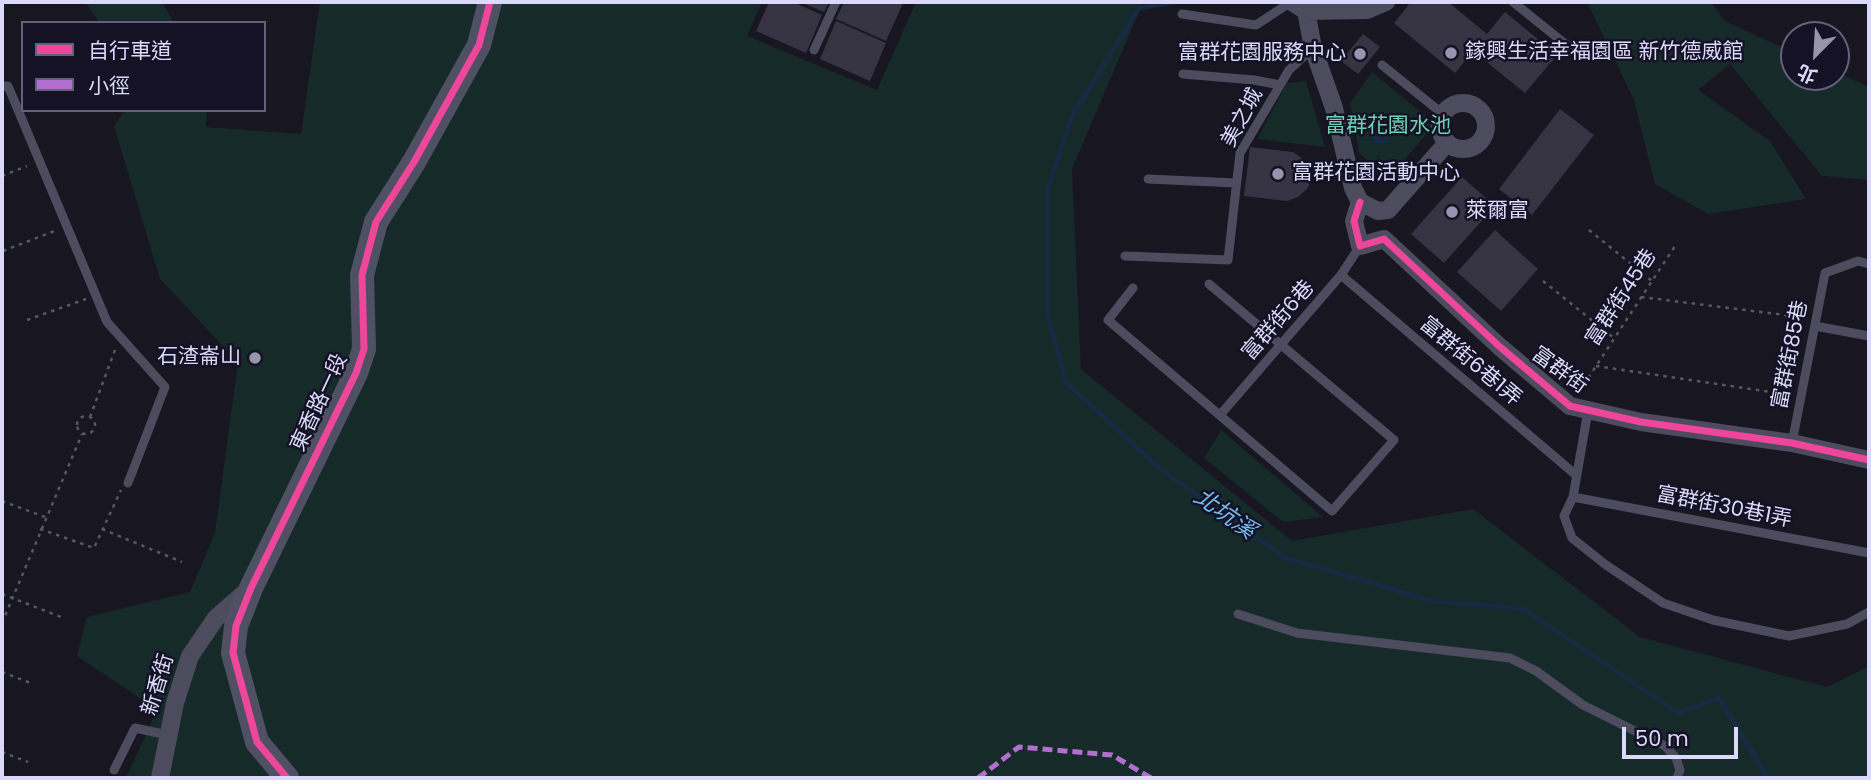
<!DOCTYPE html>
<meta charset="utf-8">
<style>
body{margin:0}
#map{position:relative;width:1871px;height:780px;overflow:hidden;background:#181620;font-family:Poppins,"Noto Sans TC",sans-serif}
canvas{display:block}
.frame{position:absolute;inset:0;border:4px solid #dbd9fa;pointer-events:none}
.legend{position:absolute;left:21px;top:21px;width:245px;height:91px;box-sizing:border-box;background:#141224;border:2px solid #64627a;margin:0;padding:9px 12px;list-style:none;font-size:21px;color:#dbd9fa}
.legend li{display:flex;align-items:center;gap:14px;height:35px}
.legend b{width:35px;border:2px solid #64627a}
.north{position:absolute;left:1780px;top:21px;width:70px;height:70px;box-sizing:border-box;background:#141224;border:2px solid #64627a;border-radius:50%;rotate:204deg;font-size:19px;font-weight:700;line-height:28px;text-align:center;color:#dbd9fa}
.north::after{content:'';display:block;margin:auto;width:24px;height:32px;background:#9795ae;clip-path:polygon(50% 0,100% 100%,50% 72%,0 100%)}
.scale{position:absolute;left:1622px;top:727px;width:116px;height:32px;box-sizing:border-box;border:4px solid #dbd9fa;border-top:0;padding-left:9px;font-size:21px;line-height:24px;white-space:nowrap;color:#dbd9fa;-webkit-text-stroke:5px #141224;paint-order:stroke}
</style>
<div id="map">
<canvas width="1871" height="780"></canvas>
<div class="frame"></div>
<ul class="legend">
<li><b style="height:9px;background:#ed469a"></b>自行車道</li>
<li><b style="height:9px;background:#b36fd0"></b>小徑</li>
</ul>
<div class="north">北</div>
<div class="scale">50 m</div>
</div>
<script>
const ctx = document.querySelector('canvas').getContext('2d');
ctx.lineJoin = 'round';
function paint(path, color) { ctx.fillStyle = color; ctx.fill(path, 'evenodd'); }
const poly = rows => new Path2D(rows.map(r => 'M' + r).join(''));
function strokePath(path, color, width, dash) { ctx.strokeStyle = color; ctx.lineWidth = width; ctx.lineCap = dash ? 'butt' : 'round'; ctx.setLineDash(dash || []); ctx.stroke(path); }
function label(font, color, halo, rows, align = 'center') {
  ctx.font = font + ' Poppins,"Noto Sans TC",sans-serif'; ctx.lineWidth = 5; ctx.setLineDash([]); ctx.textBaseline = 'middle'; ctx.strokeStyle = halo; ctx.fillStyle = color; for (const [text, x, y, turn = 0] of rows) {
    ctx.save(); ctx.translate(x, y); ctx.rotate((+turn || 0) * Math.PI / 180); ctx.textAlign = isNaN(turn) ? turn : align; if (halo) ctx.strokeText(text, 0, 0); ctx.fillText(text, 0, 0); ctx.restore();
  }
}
paint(poly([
 [85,2,162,2,174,23,100,23],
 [320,2,762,2,747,36,877,90,916,2,1143,2,1072,169,1081,369,1292,541,1473,509,1640,637,1827,687,1869,666,1869,778,126,778,157,710,77,656,87,617,190,592,215,533,238,362,160,279,114,126,125,110,207,110,206,127,301,134],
 [1587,2,1711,2,1725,21,1794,53,1794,77,1836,77,1836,72,1869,87,1869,180,1822,176,1730,64,1698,90,1770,141,1806,199,1708,214,1655,184,1634,100],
 [1372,72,1435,124,1389,178,1359,153,1350,103],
 [1306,81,1325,147,1257,139,1287,83],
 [1221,430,1323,517,1283,522,1204,458]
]), '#162a2a');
paint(poly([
 '1370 133a11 11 0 1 1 22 0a11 11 0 1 1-22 0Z'
]), '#172a44');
strokePath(poly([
 [1175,2,1139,8,1072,116,1047,190,1047,313,1066,382,1159,468,1286,558,1432,601,1524,609,1678,713,1719,698,1768,778]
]), '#172a44', 4.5);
paint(poly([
 [769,2,793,2,822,15,806,53,756,31],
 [800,2,829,2,824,12],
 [844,2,899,2,903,3,886,41,836,19],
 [1411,2,1448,2,1487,34,1505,12,1557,55,1525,93,1473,51,1455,73,1394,23],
 [836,21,886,43,870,81,820,59],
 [1363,34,1380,47,1358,74,1341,61],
 [1560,109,1594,135,1532,215,1499,189],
 [1250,147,1293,152,1303,159,1312,180,1307,189,1298,197,1287,201,1244,196],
 [1462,177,1495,206,1444,263,1411,234],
 [1495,230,1538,269,1501,311,1457,272]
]), '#363442');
strokePath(poly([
 [2,176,27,166],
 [1589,230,1652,281],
 [3,251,57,230],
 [1543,281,1614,338],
 [1641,297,1793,316],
 [27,320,86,299],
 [1596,366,1778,393],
 [1579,392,1677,243],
 '77 425a9 9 0 1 1 18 0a9 9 0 1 1-18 0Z',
 [90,417,115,350],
 [2,501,45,517],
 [40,529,94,548,121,490],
 [102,529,182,562],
 [2,594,61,617],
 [2,623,82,434],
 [2,672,33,684],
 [2,752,28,762]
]), '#4f5b66', 2.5, [3.5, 5]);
strokePath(poly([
 [1513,2,1579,55],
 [1182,14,1256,25,1291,2],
 [814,50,836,2],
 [1382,65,1443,114],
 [1183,74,1254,80,1280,85],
 [2,86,8,86,107,322,165,387,128,483],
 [1148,179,1236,183],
 [1125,256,1228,260,1240,153,1289,70,1313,48],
 [1341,275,1576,475],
 [1133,288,1108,320,1332,511,1394,440,1209,284],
 [1815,326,1869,336],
 [1588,411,1573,497,1564,516,1572,538,1606,565,1663,603,1713,620,1789,636,1847,624,1869,612],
 [1220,415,1341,275,1360,246],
 [1792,443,1825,273,1858,261,1869,264],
 [1573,497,1869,553],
 [1238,614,1297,633,1510,658,1536,671,1583,705,1665,746,1676,758,1680,770,1677,778],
 [114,770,135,728,168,735]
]), '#4d4c5f', 9);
strokePath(poly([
 [1292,2,1306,11,1313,48,1334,108,1353,188,1360,202,1378,211,1388,210,1447,143],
 [1306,11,1367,10,1386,2],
 '1440 126a23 23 0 1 1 46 0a23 23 0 1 1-46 0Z',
 [1360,202,1354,221,1360,246,1384,239,1500,347,1570,406,1641,422,1792,443,1869,460],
 [160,778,175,703,190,656,216,618,248,590]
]), '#4d4c5f', 18);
strokePath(poly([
 [287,778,257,742,233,653,236,626,251,588,356,373,364,349,362,275,376,222,414,162,479,45,490,2]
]), '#505065', 24);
strokePath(poly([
 [978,778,1019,747,1112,755,1151,778]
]), '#b36fd0', 5, [10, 5]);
strokePath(poly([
 [1360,202,1354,221,1360,246,1384,239,1500,347,1570,406,1641,422,1792,443,1869,460],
 [287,778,257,742,233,653,236,626,251,588,356,373,364,349,362,275,376,222,414,162,479,45,490,2]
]), '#ed469a', 7);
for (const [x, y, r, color] of [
 [1451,53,7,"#9795ae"],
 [1360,54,7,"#9795ae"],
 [1278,174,7,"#9795ae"],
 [1452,212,7,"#9795ae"],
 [255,358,7,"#9795ae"]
]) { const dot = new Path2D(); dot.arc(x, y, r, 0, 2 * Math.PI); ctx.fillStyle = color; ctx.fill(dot); strokePath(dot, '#141224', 2.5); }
label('21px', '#dbd9fa', '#141224', [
 ["鎵興生活幸福園區 新竹德威館",1465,53],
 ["富群花園服務中心",1346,54,"right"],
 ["富群花園活動中心",1292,174],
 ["萊爾富",1466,212],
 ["石渣崙山",241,358,"right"]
], 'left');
label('21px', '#dbd9fa', '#141224', [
 ["美之城",1243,118,-62],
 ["富群街45巷",1622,298,-57],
 ["富群街6巷",1279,321,-49],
 ["富群街85巷",1791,355,-79],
 ["富群街6巷1弄",1470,362,40],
 ["富群街",1559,371,36],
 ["東香路一段",320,403,-65],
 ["富群街30巷1弄",1724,508,11],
 ["新香街",159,685,-73]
]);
label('21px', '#6ed1b3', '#141224', [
 ["富群花園水池",1388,127]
]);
label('italic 23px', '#74bbed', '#141224', [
 ["北坑溪",1224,515,35]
]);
</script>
